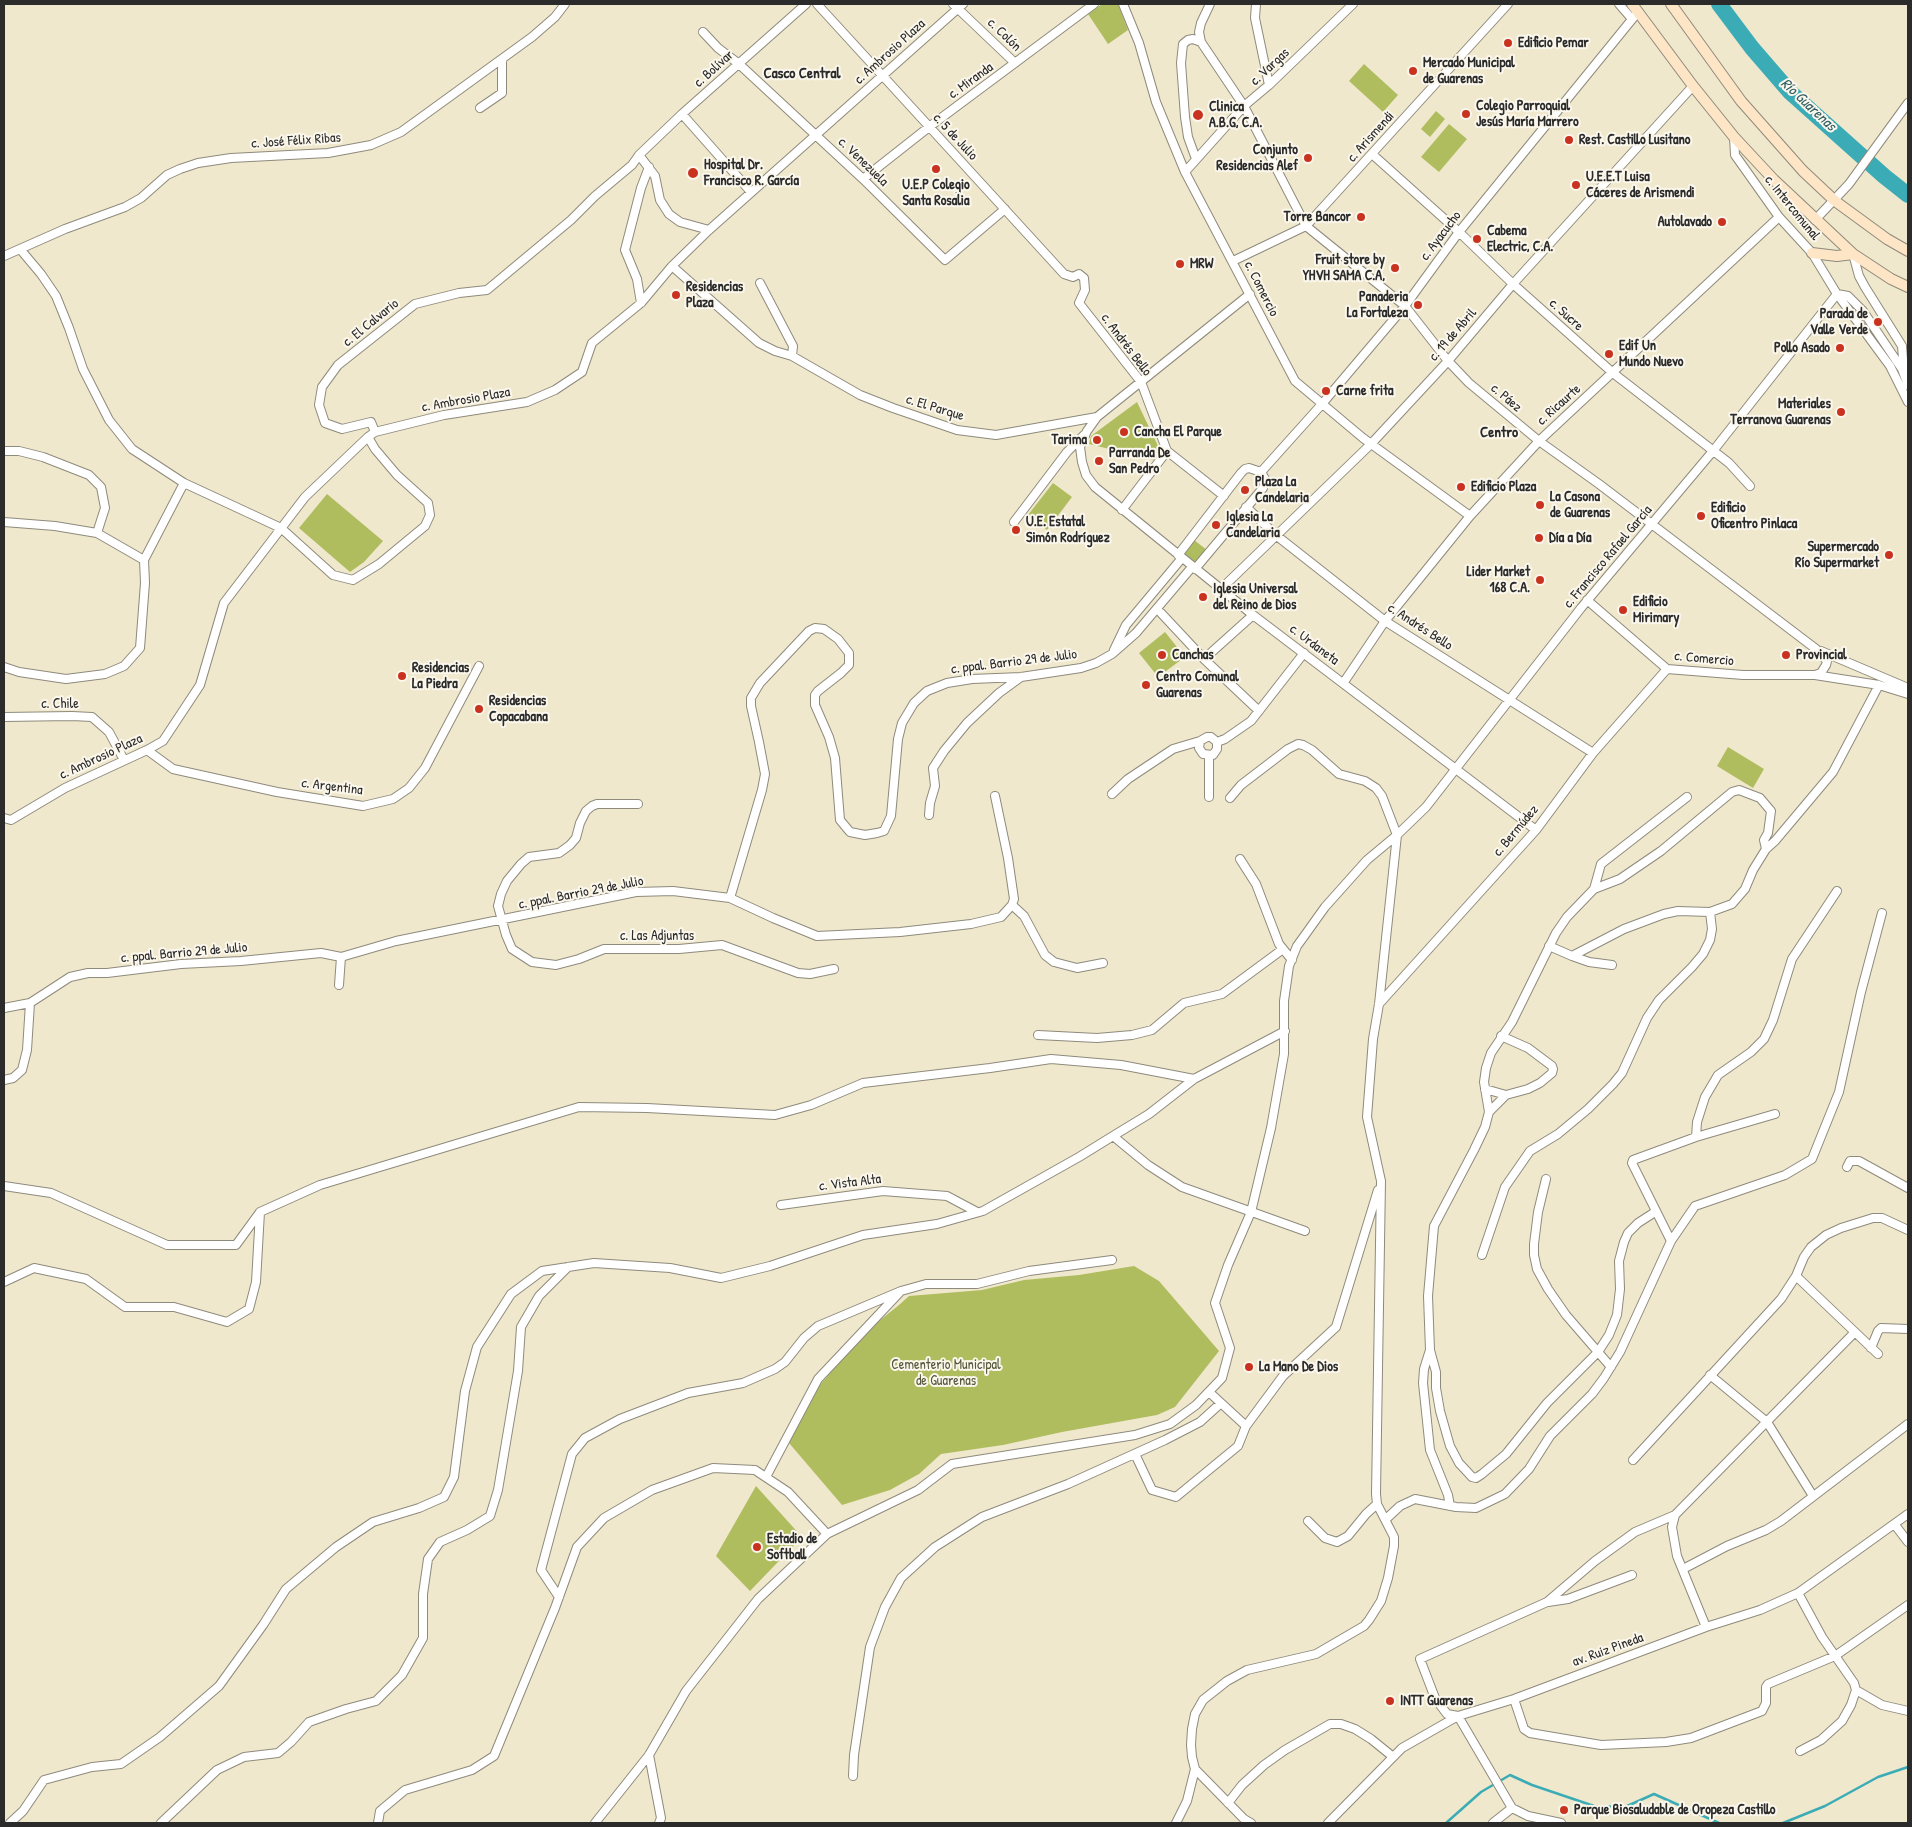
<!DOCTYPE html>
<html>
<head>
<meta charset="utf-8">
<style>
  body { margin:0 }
  #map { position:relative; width:1912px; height:1827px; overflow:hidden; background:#f0e8cd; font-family:"Patrick Hand",sans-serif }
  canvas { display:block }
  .frame { position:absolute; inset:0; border:5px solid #2b2b2b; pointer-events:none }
</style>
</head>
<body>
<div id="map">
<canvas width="1912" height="1827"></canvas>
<div class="frame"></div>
</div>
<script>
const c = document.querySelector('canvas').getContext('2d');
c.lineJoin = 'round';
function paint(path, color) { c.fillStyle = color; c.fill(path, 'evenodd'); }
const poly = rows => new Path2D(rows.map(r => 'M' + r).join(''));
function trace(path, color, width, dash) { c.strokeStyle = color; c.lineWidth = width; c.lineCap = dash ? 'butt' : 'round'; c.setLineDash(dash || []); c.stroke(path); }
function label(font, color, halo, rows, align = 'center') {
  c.font = font + ' "Patrick Hand",sans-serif'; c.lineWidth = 4; c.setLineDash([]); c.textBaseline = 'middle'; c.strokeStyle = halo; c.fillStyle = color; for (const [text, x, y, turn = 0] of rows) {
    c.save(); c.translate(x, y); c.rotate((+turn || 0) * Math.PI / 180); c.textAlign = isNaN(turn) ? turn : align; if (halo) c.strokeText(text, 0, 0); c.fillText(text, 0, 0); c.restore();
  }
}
const green = poly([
  [1102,4,1118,4,1128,30,1108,44,1088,14],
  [1364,64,1398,95,1383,112,1349,81],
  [1436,111,1445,119,1430,137,1421,129],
  [1449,124,1467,139,1439,172,1421,157],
  [1137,402,1159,448,1154,460,1089,444,1091,436],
  [1053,483,1072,497,1047,530,1028,515],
  [327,494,383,541,364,562,350,572,299,528],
  [1194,540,1207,550,1195,564,1182,554],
  [1165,632,1185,657,1158,677,1139,653],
  [1728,747,1764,769,1753,788,1717,766],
  [1134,1266,1159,1281,1219,1351,1175,1407,1157,1415,1062,1432,1003,1445,941,1454,919,1474,890,1490,842,1505,789,1443,818,1387,869,1329,899,1305,909,1296,982,1290,1024,1280,1079,1275],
  [756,1486,802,1537,750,1591,716,1556]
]);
const stream = poly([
  [1446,1823,1481,1792,1510,1775,1532,1785,1594,1806,1625,1807,1654,1794,1719,1823],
  [1783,1823,1825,1806,1878,1777,1908,1767]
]);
const river = poly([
  [1719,4,1752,48,1790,92,1884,176,1908,195]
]);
const street = poly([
  [817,4,1064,274,1073,277,1079,274,1084,278,1085,290,1079,303,1141,382,1167,451,1224,496],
  [953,4,1015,63],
  [1123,4,1139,43,1156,102,1185,172,1295,381,1363,438,1470,516],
  [1210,4,1201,23,1199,32,1201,42,1244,106,1306,226,1405,306,1448,361,1469,383,1539,441,1599,484,1816,649,1827,661,1826,665,1821,673,1815,675,1743,675,1667,669,1587,600],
  [1256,4,1255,18,1269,85],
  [1619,4,1632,19],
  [703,32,718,48,739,64,863,179,945,260,1005,209],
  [480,108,502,93,502,59],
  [682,114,751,192],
  [1734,137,1735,155,1779,217,1812,253,1837,294,1890,366,1908,402],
  [1372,154,1459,232,1513,284,1613,373,1729,463,1750,486],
  [639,155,655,176,660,200,669,214,680,222,709,230],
  [1196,159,1188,137,1185,117,1181,63,1183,44,1188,40,1193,39,1201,42],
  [1185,172,1244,106,1269,85,1353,4],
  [863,179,929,127,1094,4],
  [1815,220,1849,184,1908,103],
  [20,249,41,274,56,296,69,328,83,369,109,420,132,449,184,483,281,528,333,575,353,580,379,564,425,526,430,515,428,503,397,475,375,449,368,437],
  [1853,254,1859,276,1865,287,1902,346,1904,372],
  [4,256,65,229,125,207,141,198,167,175,180,169,198,163,231,158,328,153,371,145,401,132,532,37,555,17,565,4],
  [1233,261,1306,226,1508,4],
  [672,266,759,343,775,351,792,356,860,395,893,408,957,430,996,435,1097,417,1250,294],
  [760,283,793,346,792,356],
  [641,303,637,279,625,250,641,188,649,167],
  [1097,417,1087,431,1080,447,1082,462,1086,475,1095,487,1253,615,1536,830],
  [375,432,371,422,342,429,325,423,319,405,322,387,338,365,415,304,459,293,487,290,571,220,595,196,632,165,639,155,682,114,806,4],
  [4,451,19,451,43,457,89,475,101,487,105,508,97,533],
  [1261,472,1322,404,1405,306,1459,232,1638,12],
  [1246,507,1277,536,1385,621,1593,753],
  [1122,510,1167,451],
  [4,522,55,526,97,533,144,560],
  [1014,522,1067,452,1084,435],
  [1178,555,1241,473,1245,469,1249,468,1261,472,1265,479,1263,488,1195,569],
  [1221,589,1371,444,1448,361,1513,284,1693,86],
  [1161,613,1204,659,1259,711],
  [1114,650,1126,625,1182,558],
  [1821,651,1908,688],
  [1204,659,1253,615],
  [4,667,19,672,66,679,105,674,124,666,140,648,145,583,144,560,184,483],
  [1815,675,1879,685,1908,694],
  [1344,682,1385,621,1470,516,1539,441,1779,217],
  [4,717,72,716,92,717,109,732,124,760],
  [1217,742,1225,739,1251,721,1304,653],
  [147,750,173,769,277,792,363,806,393,799,409,788,425,768,479,666],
  [1112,794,1128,779,1173,749,1200,741,1207,737,1211,737,1217,742,1217,749,1213,755,1203,754,1199,748,1200,741],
  [1209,797,1209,755],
  [1230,798,1241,785,1288,749,1298,744,1303,745,1312,750,1339,774,1365,781,1376,788,1382,796,1397,835,1379,1004,1373,1039,1367,1117,1381,1181,1376,1494,1377,1504,1394,1537,1394,1546,1388,1578,1381,1601,1369,1620,1364,1626,1316,1654,1247,1670,1227,1681,1203,1700,1195,1714,1192,1729,1191,1745,1192,1757,1195,1769,1244,1819,1251,1823],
  [638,804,597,804,592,806,586,811,580,823,576,838,570,845,559,853,529,857,521,864,507,881,501,894,498,906,506,935,512,949,532,962,556,965,579,959,604,949,679,949,722,945,798,973,810,974,834,969],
  [929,815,930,803,935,786,933,768,944,751,967,723,999,693,1021,677],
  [4,818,11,820,65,788,147,750,163,741,200,685,224,603,305,497,368,437,375,432,444,415,527,402,555,390,582,372,592,343,641,303,672,266,709,230,963,4],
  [1240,859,1256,884,1279,944,1292,960],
  [1594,889,1601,864,1687,797],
  [730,898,773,918,817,936,900,932,971,924,1001,917,1012,905,1014,899,1008,858,995,796],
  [1012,905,1024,916,1045,955,1054,962,1077,968,1103,963],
  [1549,946,1572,956,1624,929,1664,914,1678,911,1710,912,1732,904,1745,889,1753,870,1766,849,1775,841,1833,772,1879,685],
  [1572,956,1589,962,1612,965],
  [339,985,341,957],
  [1379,1004,1536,830,1593,753,1667,669],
  [4,1008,30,1003,70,977,88,973,107,973,181,964,241,961,321,953,341,957,396,941,636,892,673,891,730,898,762,790,765,774,759,742,751,706,751,698,760,683,809,631,815,628,824,629,838,639,849,653,849,665,841,673,818,691,815,695,815,705,829,737,835,758,840,820,850,832,865,835,877,833,884,831,891,816,898,739,902,723,914,703,927,691,947,683,972,679,1021,677,1081,668,1096,663,1112,654,1136,633,1192,567],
  [1038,1035,1097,1038,1132,1035,1152,1030,1184,1003,1222,994,1283,949],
  [4,1080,13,1078,22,1070,27,1050,30,1003],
  [1485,1089,1506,1095],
  [1489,1112,1506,1095,1528,1089,1540,1083,1552,1073,1553,1069,1552,1066,1528,1048,1501,1036],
  [1113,1136,1148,1165,1182,1187,1305,1231],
  [1696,1137,1697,1122,1705,1097,1718,1075,1751,1052,1764,1039,1773,1020,1792,959,1837,891],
  [1847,1167,1850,1161,1859,1161,1908,1188],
  [1546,1179,1538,1212,1534,1244,1534,1255,1537,1269,1548,1289,1566,1315,1611,1367],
  [4,1186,51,1193,167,1245,236,1245,260,1212,320,1185,579,1107,647,1108,775,1115,811,1105,863,1083,990,1068,1051,1059,1121,1065,1194,1079],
  [781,1205,883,1191,947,1196,977,1212],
  [1655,1212,1638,1223,1628,1233,1624,1242,1619,1261,1620,1289,1617,1315,1609,1335,1598,1352,1547,1403,1506,1454,1482,1474,1476,1478,1472,1477,1459,1463,1450,1446,1440,1411,1436,1388,1436,1372,1430,1350,1428,1296,1434,1226,1474,1150,1485,1127,1489,1112,1484,1082,1486,1068,1491,1053,1512,1022,1556,933,1567,917,1594,889,1620,879,1661,851,1732,792,1739,790,1760,798,1771,811,1768,833,1764,840,1766,849],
  [1671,1241,1632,1163,1633,1160,1696,1137,1775,1114],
  [1482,1255,1505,1187,1530,1151,1558,1134,1588,1109,1613,1084,1622,1073,1647,1018,1659,1000,1692,967,1703,954,1710,940,1712,929,1710,912],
  [1796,1276,1878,1354],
  [4,1282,34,1268,86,1279,125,1307,174,1307,227,1322,249,1309,256,1282,260,1212],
  [1871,1348,1878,1331,1881,1328,1908,1329],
  [1430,1350,1424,1369,1423,1383,1430,1450,1448,1495,1450,1506],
  [1710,1375,1767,1422,1813,1496],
  [1209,1392,1246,1426],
  [1135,1454,1152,1490,1176,1497,1238,1446,1246,1426,1283,1376,1336,1327,1378,1190],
  [1633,1460,1781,1299,1796,1276,1804,1257,1811,1247,1826,1235,1841,1228,1873,1218,1882,1218,1908,1230],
  [766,1477,818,1379,900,1292],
  [1386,1519,1400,1506,1415,1499,1456,1507,1476,1508,1505,1494,1529,1469,1550,1436,1592,1394,1604,1378,1620,1352,1671,1241,1695,1206,1785,1175,1812,1159,1839,1092,1861,992,1882,913],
  [1308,1521,1325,1538,1337,1542,1348,1536,1366,1514,1377,1504],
  [1895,1525,1908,1542],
  [1683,1569,1727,1546,1766,1530,1781,1521,1908,1424],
  [1798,1593,1822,1637,1854,1683,1856,1690,1851,1705,1842,1721,1821,1740,1800,1751],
  [559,1597,541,1570,572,1454,585,1438,620,1419,688,1393,743,1383,775,1369,785,1362,804,1338,818,1326,901,1291,926,1284,977,1284,1029,1271,1112,1260],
  [1548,1602,1568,1599,1632,1575],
  [1706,1627,1677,1556,1672,1527,1675,1515,1855,1332],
  [1856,1690,1882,1705,1908,1711],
  [1514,1699,1524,1729,1530,1733,1601,1745,1666,1742,1691,1738,1762,1711,1766,1703,1766,1687,1768,1684,1835,1656,1908,1605],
  [649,1755,661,1818,659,1823],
  [853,1776,854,1755,870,1647,885,1607,901,1578,935,1547,982,1517,1068,1484,1165,1440,1200,1422,1221,1403],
  [1228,1803,1242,1785,1264,1765,1285,1750,1330,1724,1341,1724,1355,1729,1371,1739,1392,1756],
  [10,1823,23,1811,44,1780,92,1767,121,1764,160,1737,219,1686,263,1625,286,1589,336,1547,373,1522,419,1508,444,1497,454,1477,465,1391,477,1347,511,1294,542,1271,594,1263,670,1268,721,1278,770,1266,863,1235,937,1224,983,1211,1079,1157,1113,1136,1149,1114,1194,1079,1285,1031],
  [161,1823,217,1770,244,1757,278,1753,291,1742,309,1722,346,1709,376,1701,402,1675,423,1638,423,1594,428,1559,440,1542,467,1530,490,1516,498,1490,518,1371,521,1327,539,1296,568,1267],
  [378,1823,380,1811,405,1790,472,1770,494,1756,555,1608,577,1547,604,1518,652,1490,713,1468,755,1470,788,1492,827,1534],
  [595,1823,649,1755,686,1691,758,1599,827,1534,918,1490,952,1464,1135,1435,1170,1424,1196,1405,1222,1378,1230,1348,1215,1303,1228,1265,1251,1212,1271,1128,1284,1054,1284,1001,1289,966,1297,946,1305,935,1325,907,1367,860,1397,835,1426,807,1581,608,1713,451,1837,294,1848,296,1863,311,1902,369,1908,385],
  [1176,1823,1187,1801,1195,1769],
  [1328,1823,1402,1748,1458,1716,1514,1699,1706,1627,1760,1610,1798,1593,1908,1514],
  [1493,1823,1512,1808],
  [1561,1823,1528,1816,1512,1808,1458,1716,1447,1714,1435,1698,1420,1659,1547,1602,1595,1561,1635,1532,1675,1515]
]);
const secondary = poly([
  [1632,4,1693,86,1734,137,1774,180,1853,254,1891,279,1908,287],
  [1671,4,1741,101,1803,171,1835,201,1887,239,1908,251],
  [1812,253,1837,256,1853,254]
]);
const markers = [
  [1508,43,5,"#c8321e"],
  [1413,71,5,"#c8321e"],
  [1466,114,5,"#c8321e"],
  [1198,115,6,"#c8321e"],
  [1569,140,5,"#c8321e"],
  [1308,158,5,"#c8321e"],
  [936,169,5,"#c8321e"],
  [693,173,6,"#c8321e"],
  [1576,185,5,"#c8321e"],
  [1361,217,5,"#c8321e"],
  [1722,222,5,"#c8321e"],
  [1477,239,5,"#c8321e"],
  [1180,264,5,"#c8321e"],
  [1395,268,5,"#c8321e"],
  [676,295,5,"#c8321e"],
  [1418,305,5,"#c8321e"],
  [1878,322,5,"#c8321e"],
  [1840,348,5,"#c8321e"],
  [1609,354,5,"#c8321e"],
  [1326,391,5,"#c8321e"],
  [1841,412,5,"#c8321e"],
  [1124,432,5,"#c8321e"],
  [1097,440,5,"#c8321e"],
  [1099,461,5,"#c8321e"],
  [1461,487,5,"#c8321e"],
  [1245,490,5,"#c8321e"],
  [1540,505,5,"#c8321e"],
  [1701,516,5,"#c8321e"],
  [1216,525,5,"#c8321e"],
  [1016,530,5,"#c8321e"],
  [1539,538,5,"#c8321e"],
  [1889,555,5,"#c8321e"],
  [1540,580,5,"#c8321e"],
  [1203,597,5,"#c8321e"],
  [1623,610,5,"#c8321e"],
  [1162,655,5,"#c8321e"],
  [1786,655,5,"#c8321e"],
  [402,676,5,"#c8321e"],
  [1146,685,5,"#c8321e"],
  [479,709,5,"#c8321e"],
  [1249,1367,5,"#c8321e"],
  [757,1547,5,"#c8321e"],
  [1390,1701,5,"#c8321e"],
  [1564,1810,5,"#c8321e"]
];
const streetNames = [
  ["c. Colón",1004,35,44],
  ["c. Ambrosio Plaza",890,52,-42],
  ["c. Vargas",1270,67,-43],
  ["c. Bolívar",714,69,-42],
  ["c. Miranda",971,81,-36],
  ["c. 5 de Julio",955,137,47],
  ["c. Arismendi",1371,137,-48],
  ["c. José Félix Ribas",296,141,-4],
  ["c. Venezuela",863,162,44],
  ["c. Intercomunal",1792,208,51],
  ["c. Ayacucho",1441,236,-53],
  ["c. Comercio",1261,289,63],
  ["c. Sucre",1566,315,42],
  ["c. El Calvario",371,323,-39],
  ["c. 19 de Abril",1453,335,-49],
  ["c. Andrés Bello",1126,345,53],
  ["c. Páez",1506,398,40],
  ["c. Ambrosio Plaza",466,400,-10],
  ["c. Ricaurte",1559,405,-42],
  ["c. El Parque",935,408,17],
  ["c. Francisco Rafael García",1608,557,-50],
  ["c. Andrés Bello",1420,627,33],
  ["c. Urdaneta",1314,645,37],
  ["c. Comercio",1704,659,5],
  ["c. ppal. Barrio 29 de Julio",1014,662,-7],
  ["c. Chile",60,704],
  ["c. Ambrosio Plaza",101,757,-25],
  ["c. Argentina",332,787,7],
  ["c. Bermúdez",1516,831,-50],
  ["c. ppal. Barrio 29 de Julio",581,893,-11],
  ["c. Las Adjuntas",657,936],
  ["c. ppal. Barrio 29 de Julio",184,953,-5],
  ["c. Vista Alta",850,1183,-7],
  ["av. Ruiz Pineda",1608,1650,-20]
];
const poiNames = [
  ["Edificio Pemar",1518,43],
  ["Mercado Municipal",1423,63],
  ["de Guarenas",1423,79],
  ["Colegio Parroquial",1476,106],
  ["Jesús María Marrero",1476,122],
  ["Clinica",1209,107],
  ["A.B.G, C.A.",1209,123],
  ["Rest. Castillo Lusitano",1579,140],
  ["Conjunto",1298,150,"right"],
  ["Residencias Alef",1298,166,"right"],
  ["Hospital Dr.",704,165],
  ["Francisco R. García",704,181],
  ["U.E.E.T Luisa",1586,177],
  ["Cáceres de Arismendi",1586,193],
  ["U.E.P Colegio",936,185,"center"],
  ["Santa Rosalia",936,201,"center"],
  ["Torre Bancor",1351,217,"right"],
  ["Autolavado",1712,222,"right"],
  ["Cabema",1487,231],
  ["Electric, C.A.",1487,247],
  ["Fruit store by",1385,260,"right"],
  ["YHVH SAMA C.A,",1385,276,"right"],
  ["MRW",1190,264],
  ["Residencias",686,287],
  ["Plaza",686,303],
  ["Panaderia",1408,297,"right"],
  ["La Fortaleza",1408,313,"right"],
  ["Parada de",1868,314,"right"],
  ["Valle Verde",1868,330,"right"],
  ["Edif Un",1619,346],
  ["Mundo Nuevo",1619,362],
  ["Pollo Asado",1830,348,"right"],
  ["Carne frita",1336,391],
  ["Materiales",1831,404,"right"],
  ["Terranova Guarenas",1831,420,"right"],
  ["Cancha El Parque",1134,432],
  ["Tarima",1087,440,"right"],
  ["Parranda De",1109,453],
  ["San Pedro",1109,469],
  ["Plaza La",1255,482],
  ["Candelaria",1255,498],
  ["Edificio Plaza",1471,487],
  ["La Casona",1550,497],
  ["de Guarenas",1550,513],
  ["Edificio",1711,508],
  ["Oficentro Pinlaca",1711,524],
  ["Iglesia La",1226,517],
  ["Candelaria",1226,533],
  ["U.E. Estatal",1026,522],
  ["Simón Rodríguez",1026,538],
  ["Día a Día",1549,538],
  ["Supermercado",1879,547,"right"],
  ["Río Supermarket",1879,563,"right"],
  ["Lider Market",1530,572,"right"],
  ["168 C.A.",1530,588,"right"],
  ["Iglesia Universal",1213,589],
  ["del Reino de Dios",1213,605],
  ["Edificio",1633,602],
  ["Mirimary",1633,618],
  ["Canchas",1172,655],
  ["Provincial",1796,655],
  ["Residencias",412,668],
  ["La Piedra",412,684],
  ["Centro Comunal",1156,677],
  ["Guarenas",1156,693],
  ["Residencias",489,701],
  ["Copacabana",489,717],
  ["La Mano De Dios",1259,1367],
  ["Estadio de",767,1539],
  ["Softball",767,1555],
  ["INTT Guarenas",1400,1701],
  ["Parque Biosaludable de Oropeza Castillo",1574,1810]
];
const parkNames = [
  ["Cementerio Municipal",946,1365],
  ["de Guarenas",946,1381]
];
const neighbourhoodNames = [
  ["Casco Central",802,74],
  ["Centro",1499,433]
];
const waterNames = [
  ["Río Guarenas",1808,105,43]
];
paint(green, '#afbd5f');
trace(stream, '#3bacb6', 2.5);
trace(river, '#3bacb6', 16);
trace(street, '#8e8a7c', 10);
trace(secondary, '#8e8a7c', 12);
trace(street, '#fff', 8);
trace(secondary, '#fde5c5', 10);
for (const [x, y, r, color] of markers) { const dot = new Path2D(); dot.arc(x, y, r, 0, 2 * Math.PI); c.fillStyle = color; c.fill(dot); trace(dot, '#fbf7ec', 2); }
label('14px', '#2b2b2b', '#fbf7ec', streetNames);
label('bold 14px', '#2b2b2b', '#fbf7ec', poiNames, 'left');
label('14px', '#53573b', '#fbf7ec', parkNames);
label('bold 15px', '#2b2b2b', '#fbf7ec', neighbourhoodNames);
label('italic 15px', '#315f63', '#fbf7ec', waterNames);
</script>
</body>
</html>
